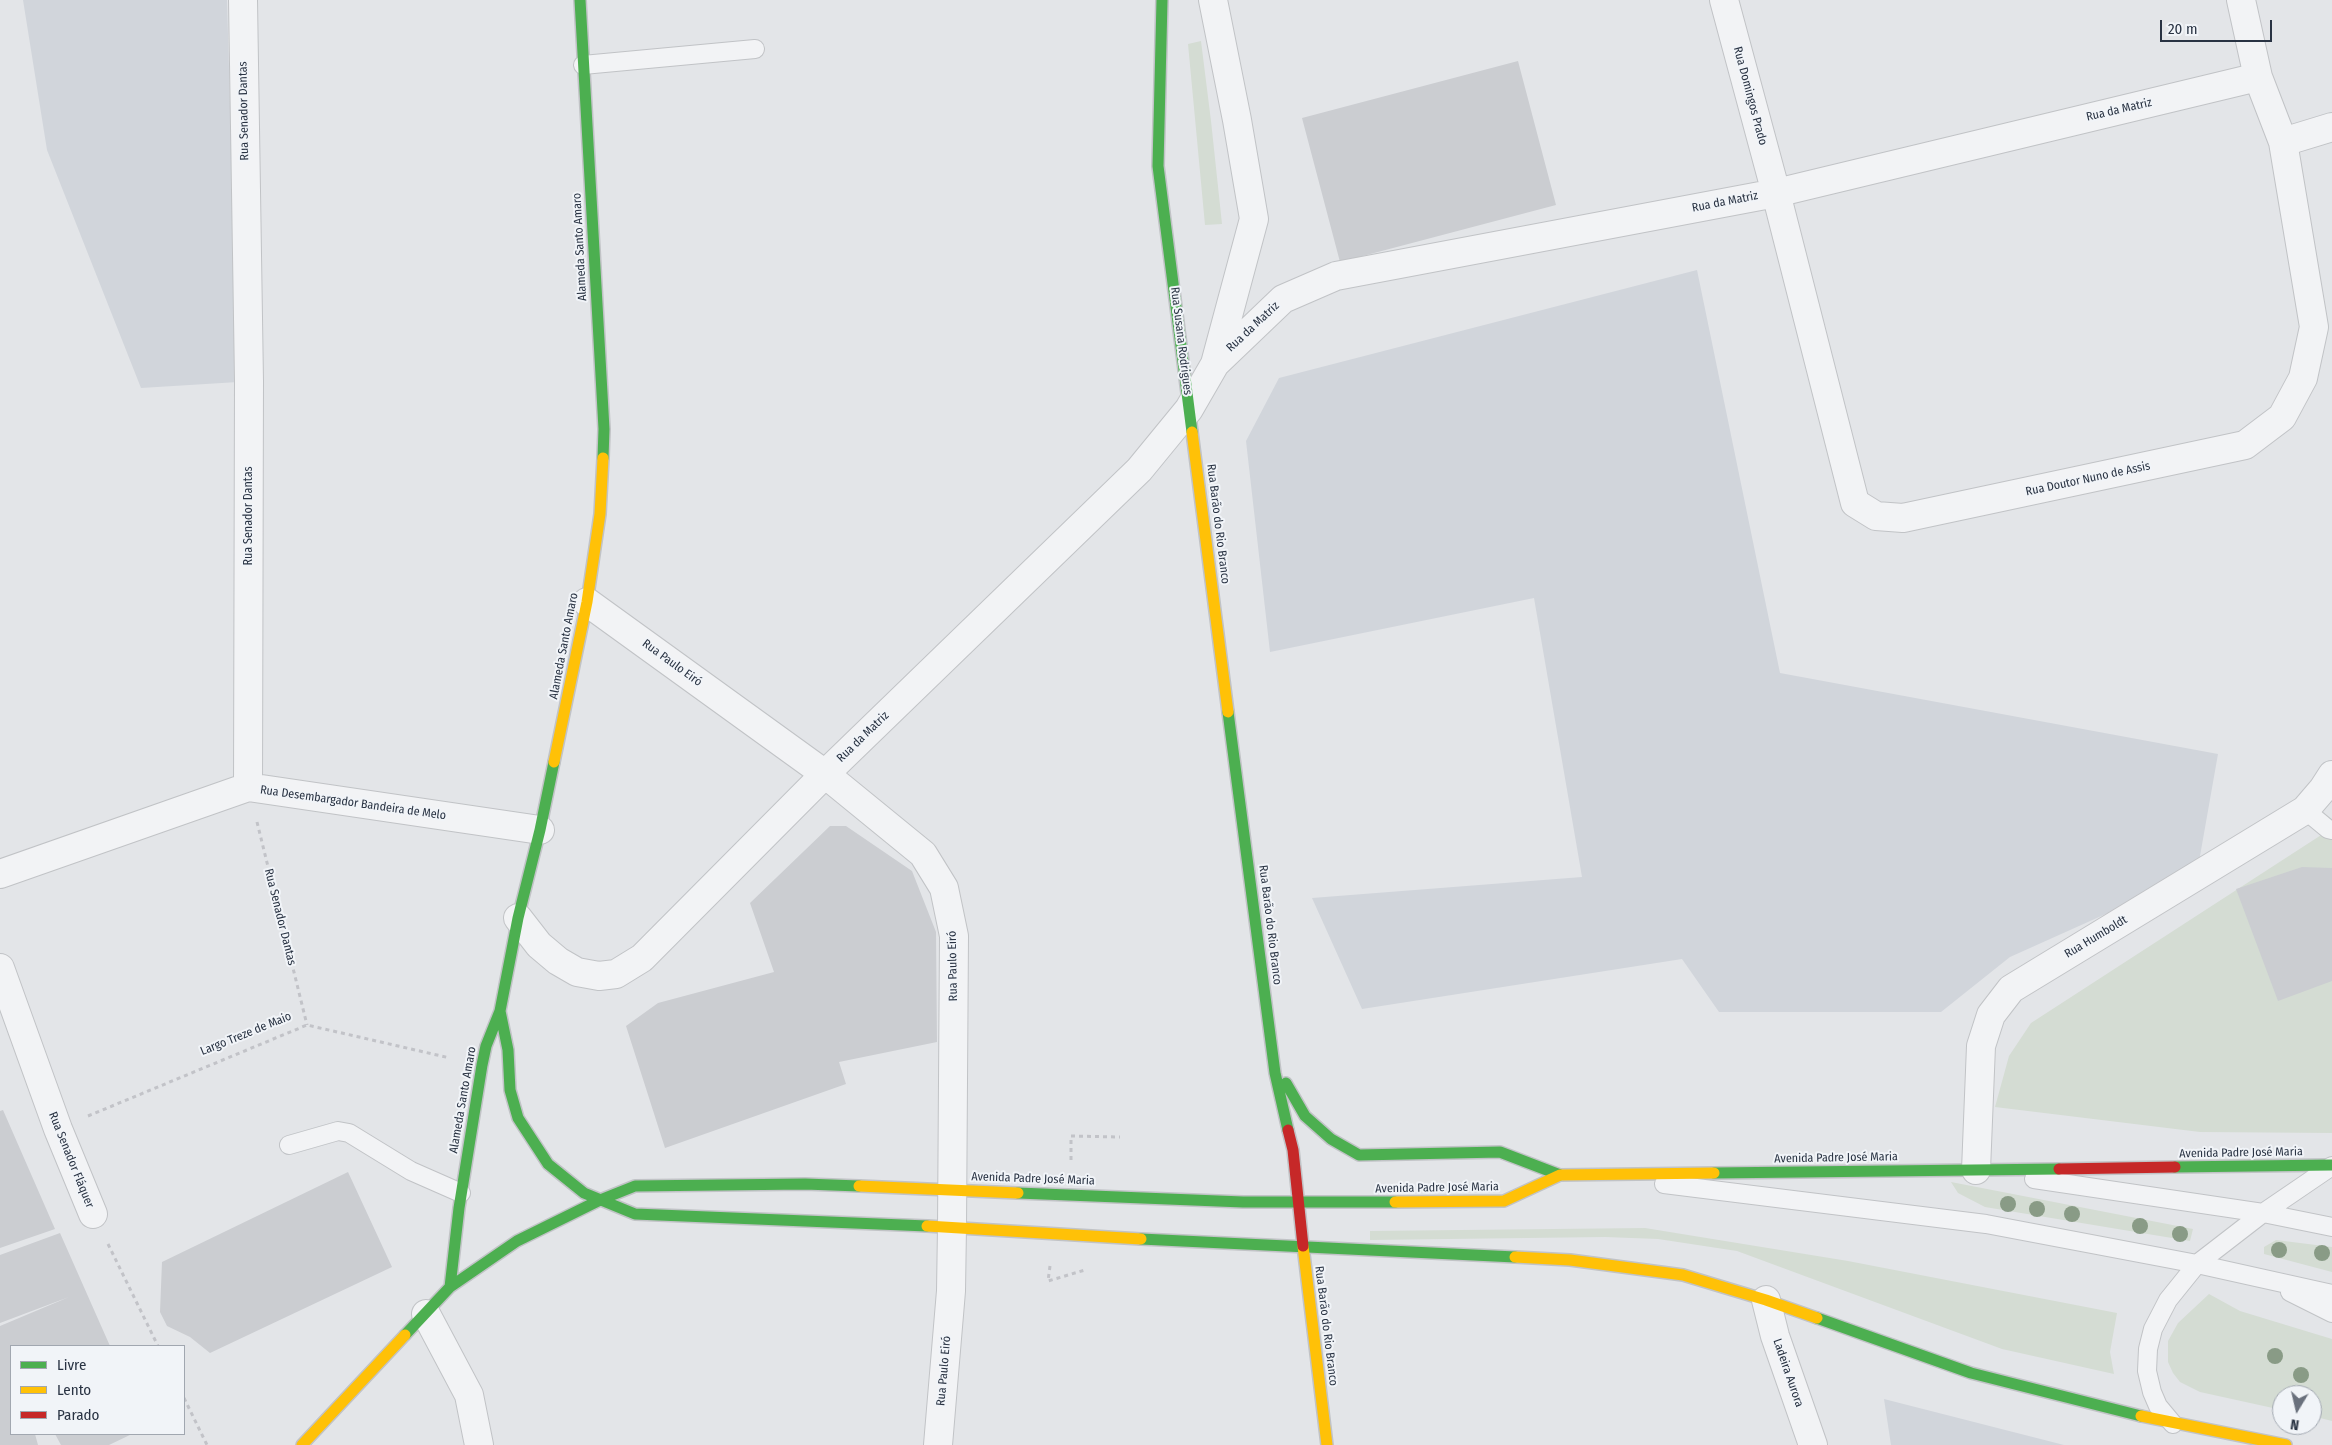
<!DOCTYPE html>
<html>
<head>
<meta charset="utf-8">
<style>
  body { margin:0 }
  #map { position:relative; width:2332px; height:1445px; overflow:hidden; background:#e3e5e8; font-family:"Fira Sans Condensed",sans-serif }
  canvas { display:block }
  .legend { position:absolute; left:10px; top:1345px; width:175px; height:90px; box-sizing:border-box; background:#f1f4f8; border:1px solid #a1a7b0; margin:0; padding:6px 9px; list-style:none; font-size:15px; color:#293343 }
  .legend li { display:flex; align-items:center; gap:10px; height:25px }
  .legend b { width:25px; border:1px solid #a1a7b0 }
  .north { position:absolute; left:2272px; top:1385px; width:50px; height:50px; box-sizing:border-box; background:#f1f4f8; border:1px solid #a1a7b0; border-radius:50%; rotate:189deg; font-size:14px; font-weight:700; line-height:20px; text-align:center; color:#293343 }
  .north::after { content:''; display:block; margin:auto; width:18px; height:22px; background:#6a717d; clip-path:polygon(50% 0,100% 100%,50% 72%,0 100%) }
  .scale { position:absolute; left:2160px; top:20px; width:112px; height:22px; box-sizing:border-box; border:2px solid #293343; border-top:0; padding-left:6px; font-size:15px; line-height:18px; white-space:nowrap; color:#293343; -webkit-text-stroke:4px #f1f4f8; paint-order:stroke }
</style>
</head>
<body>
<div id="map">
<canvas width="2332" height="1445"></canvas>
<ul class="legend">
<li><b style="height:6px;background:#4caf50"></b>Livre</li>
<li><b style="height:6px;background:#ffc107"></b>Lento</li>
<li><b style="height:6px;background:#c62828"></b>Parado</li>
</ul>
<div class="north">N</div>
<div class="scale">20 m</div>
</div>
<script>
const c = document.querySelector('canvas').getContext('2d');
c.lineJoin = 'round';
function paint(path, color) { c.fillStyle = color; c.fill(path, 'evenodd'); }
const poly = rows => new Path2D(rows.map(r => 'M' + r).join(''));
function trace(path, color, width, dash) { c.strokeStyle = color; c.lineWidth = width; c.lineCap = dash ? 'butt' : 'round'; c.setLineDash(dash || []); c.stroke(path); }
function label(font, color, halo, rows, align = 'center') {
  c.font = font + ' "Fira Sans Condensed",sans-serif'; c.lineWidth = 4; c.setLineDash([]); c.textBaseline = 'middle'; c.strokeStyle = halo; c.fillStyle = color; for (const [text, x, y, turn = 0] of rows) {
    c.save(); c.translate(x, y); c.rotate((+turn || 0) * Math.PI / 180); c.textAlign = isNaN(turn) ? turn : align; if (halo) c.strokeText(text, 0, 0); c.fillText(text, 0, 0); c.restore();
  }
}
const built = poly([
  [23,0,227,0,238,382,141,388,47,150],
  [1697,270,1780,673,2218,754,2197,873,2010,957,1941,1012,1719,1012,1682,959,1362,1009,1312,898,1582,877,1534,598,1270,652,1246,441,1279,378],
  [1884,1399,2064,1445,1891,1445]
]);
const green = poly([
  [1201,41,1211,121,1222,224,1205,225,1188,44],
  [2332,828,2332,1133,2200,1132,1995,1107,2009,1056,2031,1023],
  [1951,1182,2193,1229,2190,1241,1985,1207,1958,1193],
  [1645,1228,1848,1261,2117,1313,2110,1352,2114,1374,2002,1349,1737,1251,1658,1239,1605,1237,1370,1240,1370,1231],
  [2276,1240,2332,1247,2332,1272,2264,1254,2264,1247],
  [2209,1294,2240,1311,2332,1339,2332,1421,2312,1416,2312,1395,2282,1395,2282,1410,2200,1392,2180,1382,2173,1373,2168,1362,2168,1341,2178,1323]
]);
const building = poly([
  [1518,61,1556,205,1340,262,1302,118],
  [830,826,846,826,912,871,936,932,937,1042,839,1062,846,1084,665,1148,626,1026,658,1003,774,972,750,903],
  [2302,867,2332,868,2332,981,2278,1001,2236,889],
  [3,1110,55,1229,0,1248,0,1111],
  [348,1172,392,1267,210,1353,190,1337,167,1326,160,1312,162,1262],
  [60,1233,110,1346,11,1346,11,1434,35,1434,38,1445,0,1445,0,1326,69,1297,0,1323,0,1255],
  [55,1434,132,1434,109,1445,61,1445]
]);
const path = poly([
  [257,822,307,1025],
  [88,1116,307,1025,450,1058],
  [1071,1160,1071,1136,1120,1137],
  [108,1244,158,1346],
  [1050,1266,1048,1281,1085,1270],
  [184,1398,207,1445]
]);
const lane = poly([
  [583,65,755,49],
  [2305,810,2328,829,2332,830],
  [289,1145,338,1131,349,1133,411,1171,461,1193],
  [2034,1179,2263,1213,2332,1227],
  [1664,1184,1986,1224,2197,1264,2332,1294],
  [2290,1292,2332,1313],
  [2173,1424,2158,1406,2152,1392,2147,1371,2148,1349,2153,1329,2168,1300,2197,1264,2263,1213,2332,1166]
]);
const street = poly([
  [243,0,249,381,248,787],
  [1724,0,1776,193,1855,503,1876,516,1903,518,2245,445,2282,417,2303,378,2314,327,2283,142,2258,77,2241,0],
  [2283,142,2332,127],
  [1215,364,1283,299,1336,276,1776,193,2258,77],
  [587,602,825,774,923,854,944,888,954,936,952,1227,951,1291,938,1445],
  [0,874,248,787,540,830],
  [518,918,539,945,558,961,577,972,599,976,616,974,642,958,825,774,1139,470,1189,409,1215,364,1254,219,1237,120,1213,0],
  [0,968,58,1129,93,1214],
  [1976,1170,1981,1046,1991,1015,2011,989,2305,810,2323,789,2332,775],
  [1766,1300,1775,1336,1813,1445],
  [426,1314,469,1395,479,1445]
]);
const fast = poly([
  [580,0,604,429,603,458],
  [1162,0,1158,166,1192,432],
  [1228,712,1275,1073,1288,1130],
  [500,1011,508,1050,510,1090,518,1118,548,1164,584,1193,635,1214,927,1226],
  [1286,1083,1305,1116,1331,1139,1359,1155,1500,1152,1560,1175],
  [2175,1167,2332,1165],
  [1714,1173,2059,1169],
  [1018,1193,1243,1202,1395,1202],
  [1141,1239,1515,1257],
  [450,1287,459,1208,482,1065,486,1046,500,1011,518,918,540,830,554,762],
  [1817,1318,1971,1373,2141,1416],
  [405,1335,450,1287,517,1241,600,1200,635,1186,805,1184,859,1186]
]);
const slow = poly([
  [1192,432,1228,712],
  [554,762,587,602,600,514,603,458],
  [859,1186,1018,1193],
  [1395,1202,1504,1201,1560,1175,1714,1173],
  [927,1226,1141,1239],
  [1303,1246,1327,1445],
  [1515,1257,1570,1260,1683,1275,1766,1300,1817,1318],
  [2141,1416,2286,1445],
  [302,1445,405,1335]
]);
const jam = poly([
  [1288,1130,1293,1150,1303,1246],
  [2059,1169,2175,1167]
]);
const trees = [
  [2008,1204],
  [2037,1209],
  [2072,1214],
  [2140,1226],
  [2180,1234],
  [2279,1250],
  [2322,1253],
  [2275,1356],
  [2301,1375]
];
const streetNames = [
  ["Rua Domingos Prado",1750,96,75],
  ["Rua da Matriz",2119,110,-13],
  ["Rua Senador Dantas",244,111,-91],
  ["Rua da Matriz",1725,202,-11],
  ["Alameda Santo Amaro",580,247,-93],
  ["Rua da Matriz",1253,327,-43],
  ["Rua Susana Rodrigues",1181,341,83],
  ["Rua Doutor Nuno de Assis",2088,479,-12],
  ["Rua Senador Dantas",249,516,-90],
  ["Rua Barão do Rio Branco",1218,524,83],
  ["Alameda Santo Amaro",564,646,-79],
  ["Rua Paulo Eiró",672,663,36],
  ["Rua da Matriz",863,737,-44],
  ["Rua Desembargador Bandeira de Melo",353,803,8],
  ["Rua Senador Dantas",280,917,76],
  ["Rua Barão do Rio Branco",1270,925,83],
  ["Rua Humboldt",2096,937,-31],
  ["Rua Paulo Eiró",953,966,-91],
  ["Largo Treze de Maio",246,1034,-22],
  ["Alameda Santo Amaro",463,1100,-80],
  ["Avenida Padre José Maria",2241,1153,-1],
  ["Avenida Padre José Maria",1836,1158,-1],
  ["Rua Senador Fláquer",71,1160,68],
  ["Avenida Padre José Maria",1033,1179,2],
  ["Avenida Padre José Maria",1437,1188,-1],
  ["Rua Barão do Rio Branco",1326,1326,83],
  ["Rua Paulo Eiró",944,1371,-85],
  ["Ladeira Aurora",1788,1373,71]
];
paint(built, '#d1d5db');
paint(green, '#d4dcd3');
paint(building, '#cbcdd1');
trace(lane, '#c1c3c6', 20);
trace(street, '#c1c3c6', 30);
trace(fast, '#c1c3c6', 14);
trace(slow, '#c1c3c6', 14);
trace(jam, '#c1c3c6', 14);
trace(path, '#c2c3c8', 3, [4, 4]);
trace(lane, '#f2f3f5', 18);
trace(street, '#f2f3f5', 28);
trace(fast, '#4caf50', 11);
trace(slow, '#ffc107', 11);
trace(jam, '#c62828', 11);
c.fillStyle = '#899b86';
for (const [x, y] of trees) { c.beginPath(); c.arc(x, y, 8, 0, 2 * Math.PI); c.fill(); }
label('12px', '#293343', '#f1f4f8', streetNames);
</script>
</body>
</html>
